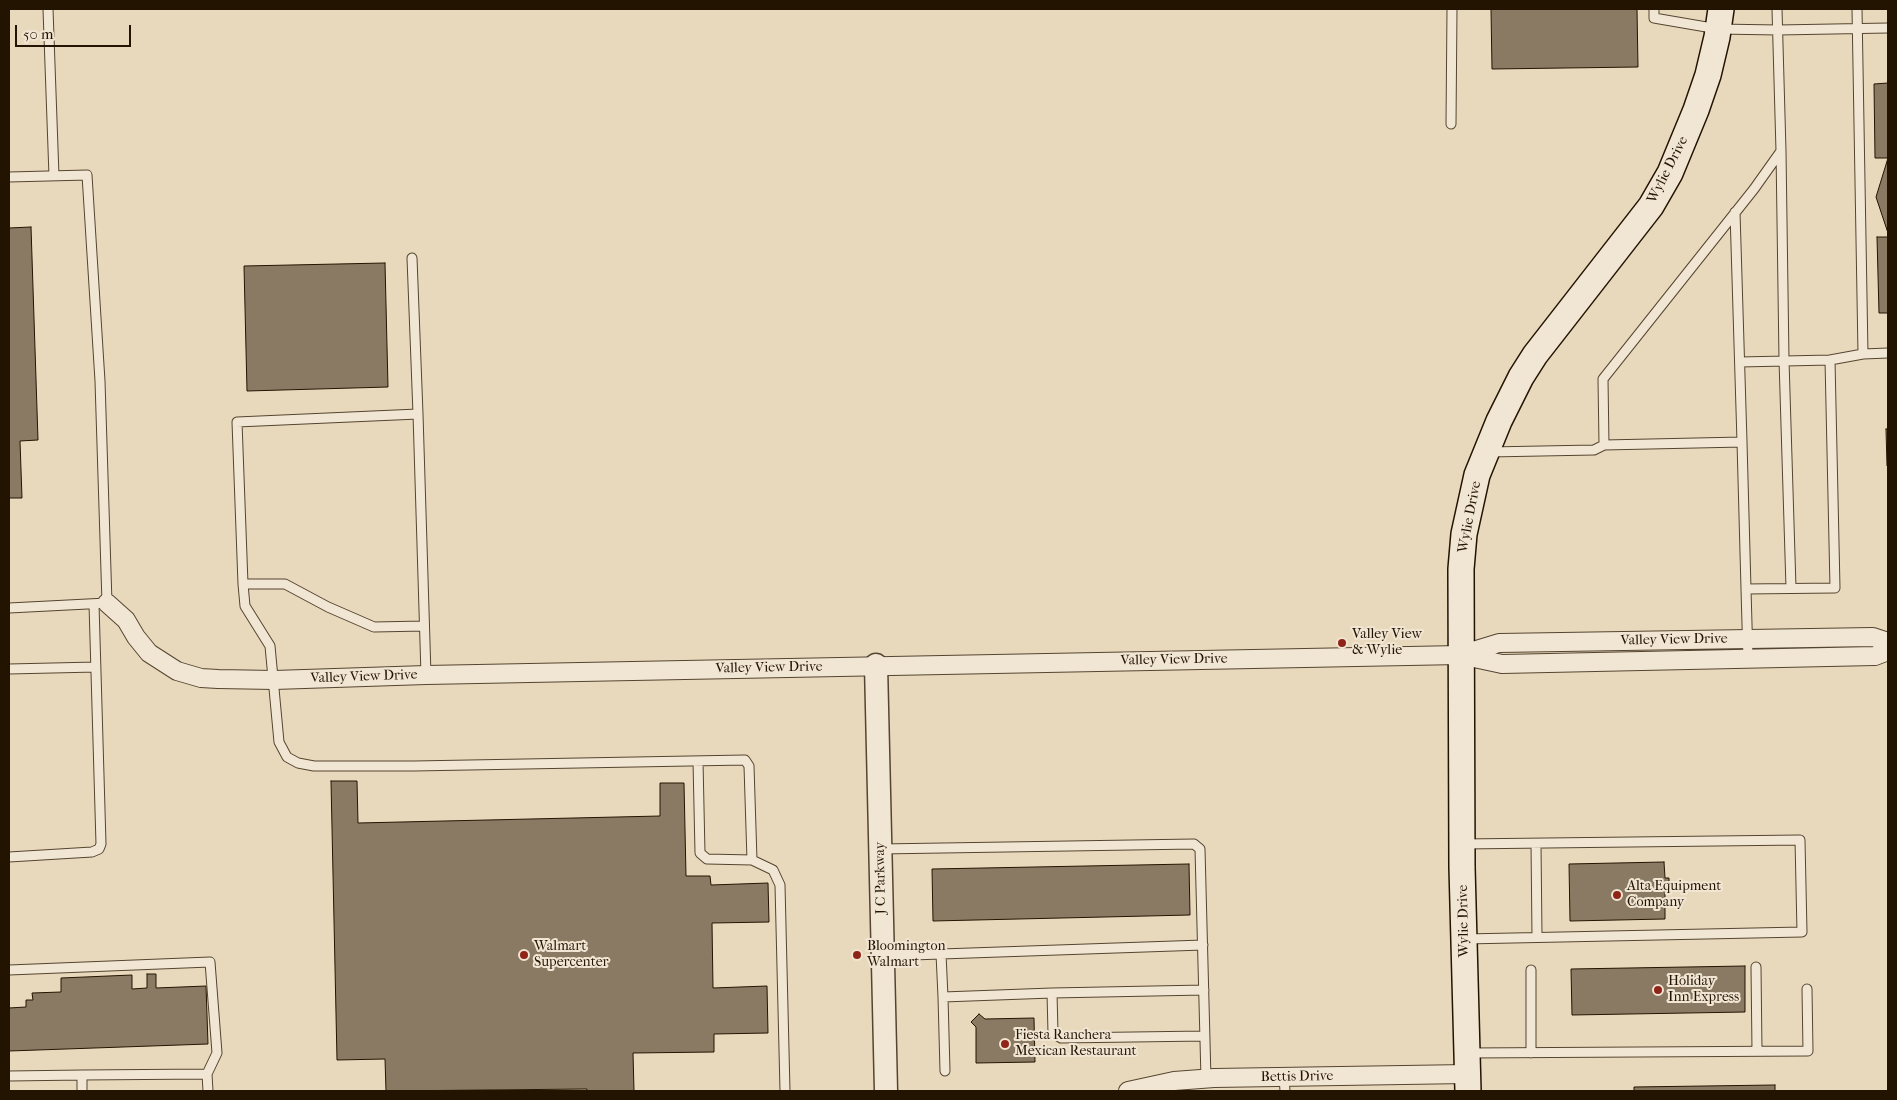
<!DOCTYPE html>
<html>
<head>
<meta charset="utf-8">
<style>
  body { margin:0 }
  #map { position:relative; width:1897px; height:1100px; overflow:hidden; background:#e9d9bc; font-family:"IM FELL French Canon",serif }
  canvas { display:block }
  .frame { position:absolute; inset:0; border:10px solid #231402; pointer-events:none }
  .scale { position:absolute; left:15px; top:25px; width:116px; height:22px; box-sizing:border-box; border:2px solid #231402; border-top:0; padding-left:6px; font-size:15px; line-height:18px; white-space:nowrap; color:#231402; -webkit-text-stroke:4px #f1e6d3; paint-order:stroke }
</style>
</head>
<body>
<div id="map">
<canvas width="1897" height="1100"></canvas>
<div class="frame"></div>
<div class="scale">50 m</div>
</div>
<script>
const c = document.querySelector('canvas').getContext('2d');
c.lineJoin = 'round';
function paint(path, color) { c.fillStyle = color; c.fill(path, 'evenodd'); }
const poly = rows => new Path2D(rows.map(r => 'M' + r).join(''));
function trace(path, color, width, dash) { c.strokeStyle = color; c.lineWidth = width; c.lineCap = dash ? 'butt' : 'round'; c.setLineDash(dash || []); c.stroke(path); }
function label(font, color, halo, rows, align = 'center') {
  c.font = font + ' "IM FELL French Canon",serif'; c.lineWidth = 4; c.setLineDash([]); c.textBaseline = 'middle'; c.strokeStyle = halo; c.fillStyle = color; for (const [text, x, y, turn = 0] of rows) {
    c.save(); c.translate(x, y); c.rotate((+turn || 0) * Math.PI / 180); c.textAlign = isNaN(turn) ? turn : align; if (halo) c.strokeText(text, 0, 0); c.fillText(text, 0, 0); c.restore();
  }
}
const building = poly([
  [1491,9,1637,9,1638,67,1492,69,1491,9],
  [1888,83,1888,233,1876,197,1888,158,1875,158,1874,84,1888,83],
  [31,227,38,440,20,441,22,498,9,498,9,228,31,227],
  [1877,237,1888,237,1888,313,1879,313,1877,237],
  [385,263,388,387,247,391,244,266,385,263],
  [1886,429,1888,429,1888,466,1887,466,1886,429],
  [331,781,357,781,358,823,660,816,660,783,684,783,686,876,710,876,711,885,768,883,769,922,712,923,713,988,767,986,768,1033,714,1034,714,1052,633,1053,634,1091,587,1091,587,1089,386,1091,385,1059,337,1060,331,781],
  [1664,862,1665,878,1669,878,1669,884,1665,884,1665,919,1570,921,1569,864,1664,862],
  [1189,864,1190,915,933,921,932,869,1189,864],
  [1745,966,1745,1012,1572,1015,1571,969,1745,966],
  [147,974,156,974,156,988,206,986,208,1044,9,1051,9,1008,26,1007,26,1000,33,1000,32,993,61,992,61,978,132,975,132,989,147,988,147,974],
  [979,1014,985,1019,1034,1018,1035,1062,976,1063,976,1027,971,1022,979,1014],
  [1775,1085,1775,1091,1634,1091,1634,1087,1775,1085]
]);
const service = poly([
  [48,9,54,176],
  [1654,9,1654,18,1718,29,1778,30,1888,28],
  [1857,9,1863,354],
  [1451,124,1452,9],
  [1781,151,1784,360,1791,588],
  [9,177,87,175,100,381,107,603,9,608],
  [1735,212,1742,442],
  [1740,362,1830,360],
  [418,414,426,675],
  [1604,445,1603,379,1754,189,1781,151,1777,9],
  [1489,452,1594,450,1604,445,1742,442,1746,589,1835,588,1830,360,1863,354,1888,353],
  [243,584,237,422,418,414,412,258],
  [1746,589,1748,659],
  [424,626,374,627,328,607,285,584,243,584,245,606,270,646,279,742,287,757,298,763,314,766,414,766,745,760,749,766,752,860,773,870,780,885,785,1091],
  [9,669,96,667],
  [698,761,700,853,707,859,752,860],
  [1462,844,1800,840,1802,932,1465,939],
  [1536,844,1537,936],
  [880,849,1194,844,1200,849,1206,1079],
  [9,857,92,852,99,849,101,844,94,604],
  [941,954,943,997,1052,993,1053,1033,1061,1038,1205,1036],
  [883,956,1203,945],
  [1756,967,1757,1051],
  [9,970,210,962,217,1053,207,1074,82,1075],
  [1531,970,1531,1053],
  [1052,993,1204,990],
  [943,997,945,1071],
  [1469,1053,1808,1051,1807,989],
  [207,1074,208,1091],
  [9,1076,82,1075,82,1091],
  [1284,1077,1285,1091]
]);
const minor = poly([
  [107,603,126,620,136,637,149,653,177,671,201,678,218,679,274,680,426,675,1460,655,1502,664,1875,656,1888,651],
  [1463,654,1499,643,1873,637,1888,642],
  [1128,1091,1174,1081,1214,1078,1467,1074]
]);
const tertiary = poly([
  [876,665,886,1091]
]);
const secondary = poly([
  [1468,1091,1462,867,1461,569,1464,534,1477,475,1499,421,1521,377,1535,355,1651,206,1670,173,1696,110,1708,75,1717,37,1721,9]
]);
const markers = [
  [1342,643,5,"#8f2418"],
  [1617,895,5,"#8f2418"],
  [524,955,5,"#8f2418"],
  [857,955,5,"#8f2418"],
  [1658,990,5,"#8f2418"],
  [1005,1044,5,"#8f2418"]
];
const streetNames = [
  ["Wylie Drive",1668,170,-63],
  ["Wylie Drive",1470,517,-79],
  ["Valley View Drive",1674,640,-1],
  ["Valley View Drive",1174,660,-1],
  ["Valley View Drive",769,668,-1],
  ["Valley View Drive",364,677,-2],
  ["J C Parkway",881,878,-91],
  ["Wylie Drive",1464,921,-91],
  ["Bettis Drive",1297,1077,-1]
];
const poiNames = [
  ["Valley View",1352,635],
  ["& Wylie",1352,651],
  ["Alta Equipment",1627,887],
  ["Company",1627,903],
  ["Walmart",534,947],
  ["Supercenter",534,963],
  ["Bloomington",867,947],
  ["Walmart",867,963],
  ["Holiday",1668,982],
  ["Inn Express",1668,998],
  ["Fiesta Ranchera",1015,1036],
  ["Mexican Restaurant",1015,1052]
];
paint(building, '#8a7a63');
trace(building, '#231402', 1);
trace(service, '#544530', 11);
trace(minor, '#544530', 20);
trace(tertiary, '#544530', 25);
trace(secondary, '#231402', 28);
trace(service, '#f1e6d3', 9);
trace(minor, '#f1e6d3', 18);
trace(tertiary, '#f1e6d3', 22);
trace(secondary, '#f1e6d3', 25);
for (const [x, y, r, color] of markers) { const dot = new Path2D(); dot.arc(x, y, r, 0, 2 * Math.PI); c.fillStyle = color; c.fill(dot); trace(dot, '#f1e6d3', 2); }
label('14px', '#231402', '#f1e6d3', streetNames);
label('14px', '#231402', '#f1e6d3', poiNames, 'left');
</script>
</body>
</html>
